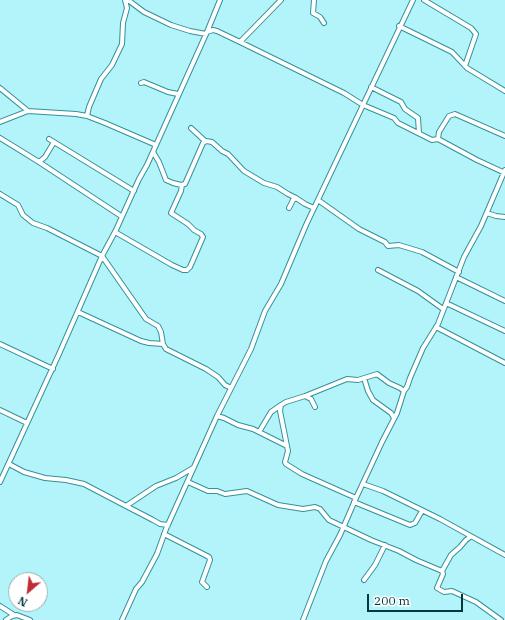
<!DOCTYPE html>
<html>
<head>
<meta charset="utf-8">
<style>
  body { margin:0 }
  #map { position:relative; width:505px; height:620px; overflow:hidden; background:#b3f4fb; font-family:"IBM Plex Serif",serif }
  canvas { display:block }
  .north { position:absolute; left:8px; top:572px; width:40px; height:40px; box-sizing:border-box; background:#fff; border:1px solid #99afb1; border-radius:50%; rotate:208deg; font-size:11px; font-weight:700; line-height:16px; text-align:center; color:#00383d }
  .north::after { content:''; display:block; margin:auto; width:14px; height:18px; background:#bd2d33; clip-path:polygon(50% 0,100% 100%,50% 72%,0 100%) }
  .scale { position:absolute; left:367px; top:594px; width:96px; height:18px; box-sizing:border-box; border:2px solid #00383d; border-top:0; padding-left:5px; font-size:12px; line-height:14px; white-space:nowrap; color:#00383d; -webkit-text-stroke:3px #fff; paint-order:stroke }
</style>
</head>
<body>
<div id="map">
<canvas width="505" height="620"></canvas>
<div class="north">N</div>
<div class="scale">200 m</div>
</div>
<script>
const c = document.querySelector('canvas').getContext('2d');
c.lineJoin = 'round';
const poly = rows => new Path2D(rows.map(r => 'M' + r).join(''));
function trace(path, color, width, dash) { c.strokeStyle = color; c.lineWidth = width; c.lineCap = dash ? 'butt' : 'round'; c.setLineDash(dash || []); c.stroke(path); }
const minor = poly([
  [128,0,144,12,171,25,190,31,206,34],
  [314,0,313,13,320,17,324,23],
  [424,0,471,28,476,34,465,66],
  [399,26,452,52,467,68,505,91],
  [207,32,220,0],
  [240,42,281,0],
  [141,83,144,82,168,92,178,94],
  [371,87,401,102,405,109,418,118,419,133],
  [0,88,28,111],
  [87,116,89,107,101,79,112,65,122,44,123,23,127,8,125,0],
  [0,122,28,111,76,114,87,116,105,123,156,145],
  [191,128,205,141],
  [0,138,39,162,121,216],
  [49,139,134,191],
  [438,139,439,132,449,116,455,114,505,136],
  [153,152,159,162,166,180,173,183,181,185,185,184,203,143,206,141,212,142,222,151,228,154,244,171,264,183,277,187,288,194,296,198],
  [39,162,45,157,54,142],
  [0,194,18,205,23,215,33,223,47,228,102,256,146,319,158,326,161,332,163,344,166,349,206,369,218,377,225,385,231,388],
  [318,200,359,229,385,242,388,246,399,245,422,252,459,272],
  [289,208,293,200,296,198,305,204,314,208],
  [487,213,496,216,505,217],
  [115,232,172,265,183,270,187,270,190,267,203,237,201,234,194,230,188,224,171,213,181,191,182,185],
  [378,270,418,291,443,309],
  [456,277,505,301],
  [446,303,505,331],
  [78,312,141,341,149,343,163,344],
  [436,327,505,363],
  [0,344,53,369],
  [364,378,368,391,373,400,391,413,394,418],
  [305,396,347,379,358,380,377,374,389,383,400,388,404,391],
  [0,410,27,423],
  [217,416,224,418,238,425,253,429,287,446,288,451,285,462,286,464,302,474,356,498],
  [259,432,271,412,281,405],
  [287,446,280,411,281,405,286,402,305,396,311,399,315,407],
  [9,464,24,472,45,478,66,480,84,484,126,506,156,486,176,478,193,468],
  [0,482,59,354,102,256,116,230,139,179,147,165,207,32,213,30,217,31,240,42,344,93,363,105,413,0],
  [188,482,208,491,217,491,225,494,247,491,278,505,303,509,315,507,320,509,329,520,371,540,399,551,416,560,442,571],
  [363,484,383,491,440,519,505,555],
  [354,502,410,525,415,523,422,511],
  [126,506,153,520,160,524,168,525],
  [164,534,209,557,210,560,202,582,207,587],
  [470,537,466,540,460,547,451,555,442,571,443,574,437,588,444,592,452,591,476,602,501,620],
  [364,580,375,565,385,545],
  [0,606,14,615],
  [6,620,12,616,17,615,30,620],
  [122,620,136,589,142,582,157,554,166,529,217,416,251,349,265,311,281,284,306,225,363,105,394,118,398,123,432,140,438,139,477,160,505,173],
  [303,620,326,561,340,535,356,498,382,442,397,413,404,391,407,387,410,378,423,348,438,324,464,257,481,226,505,170]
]);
trace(minor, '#339199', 6);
trace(minor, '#fff', 4);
</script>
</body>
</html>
